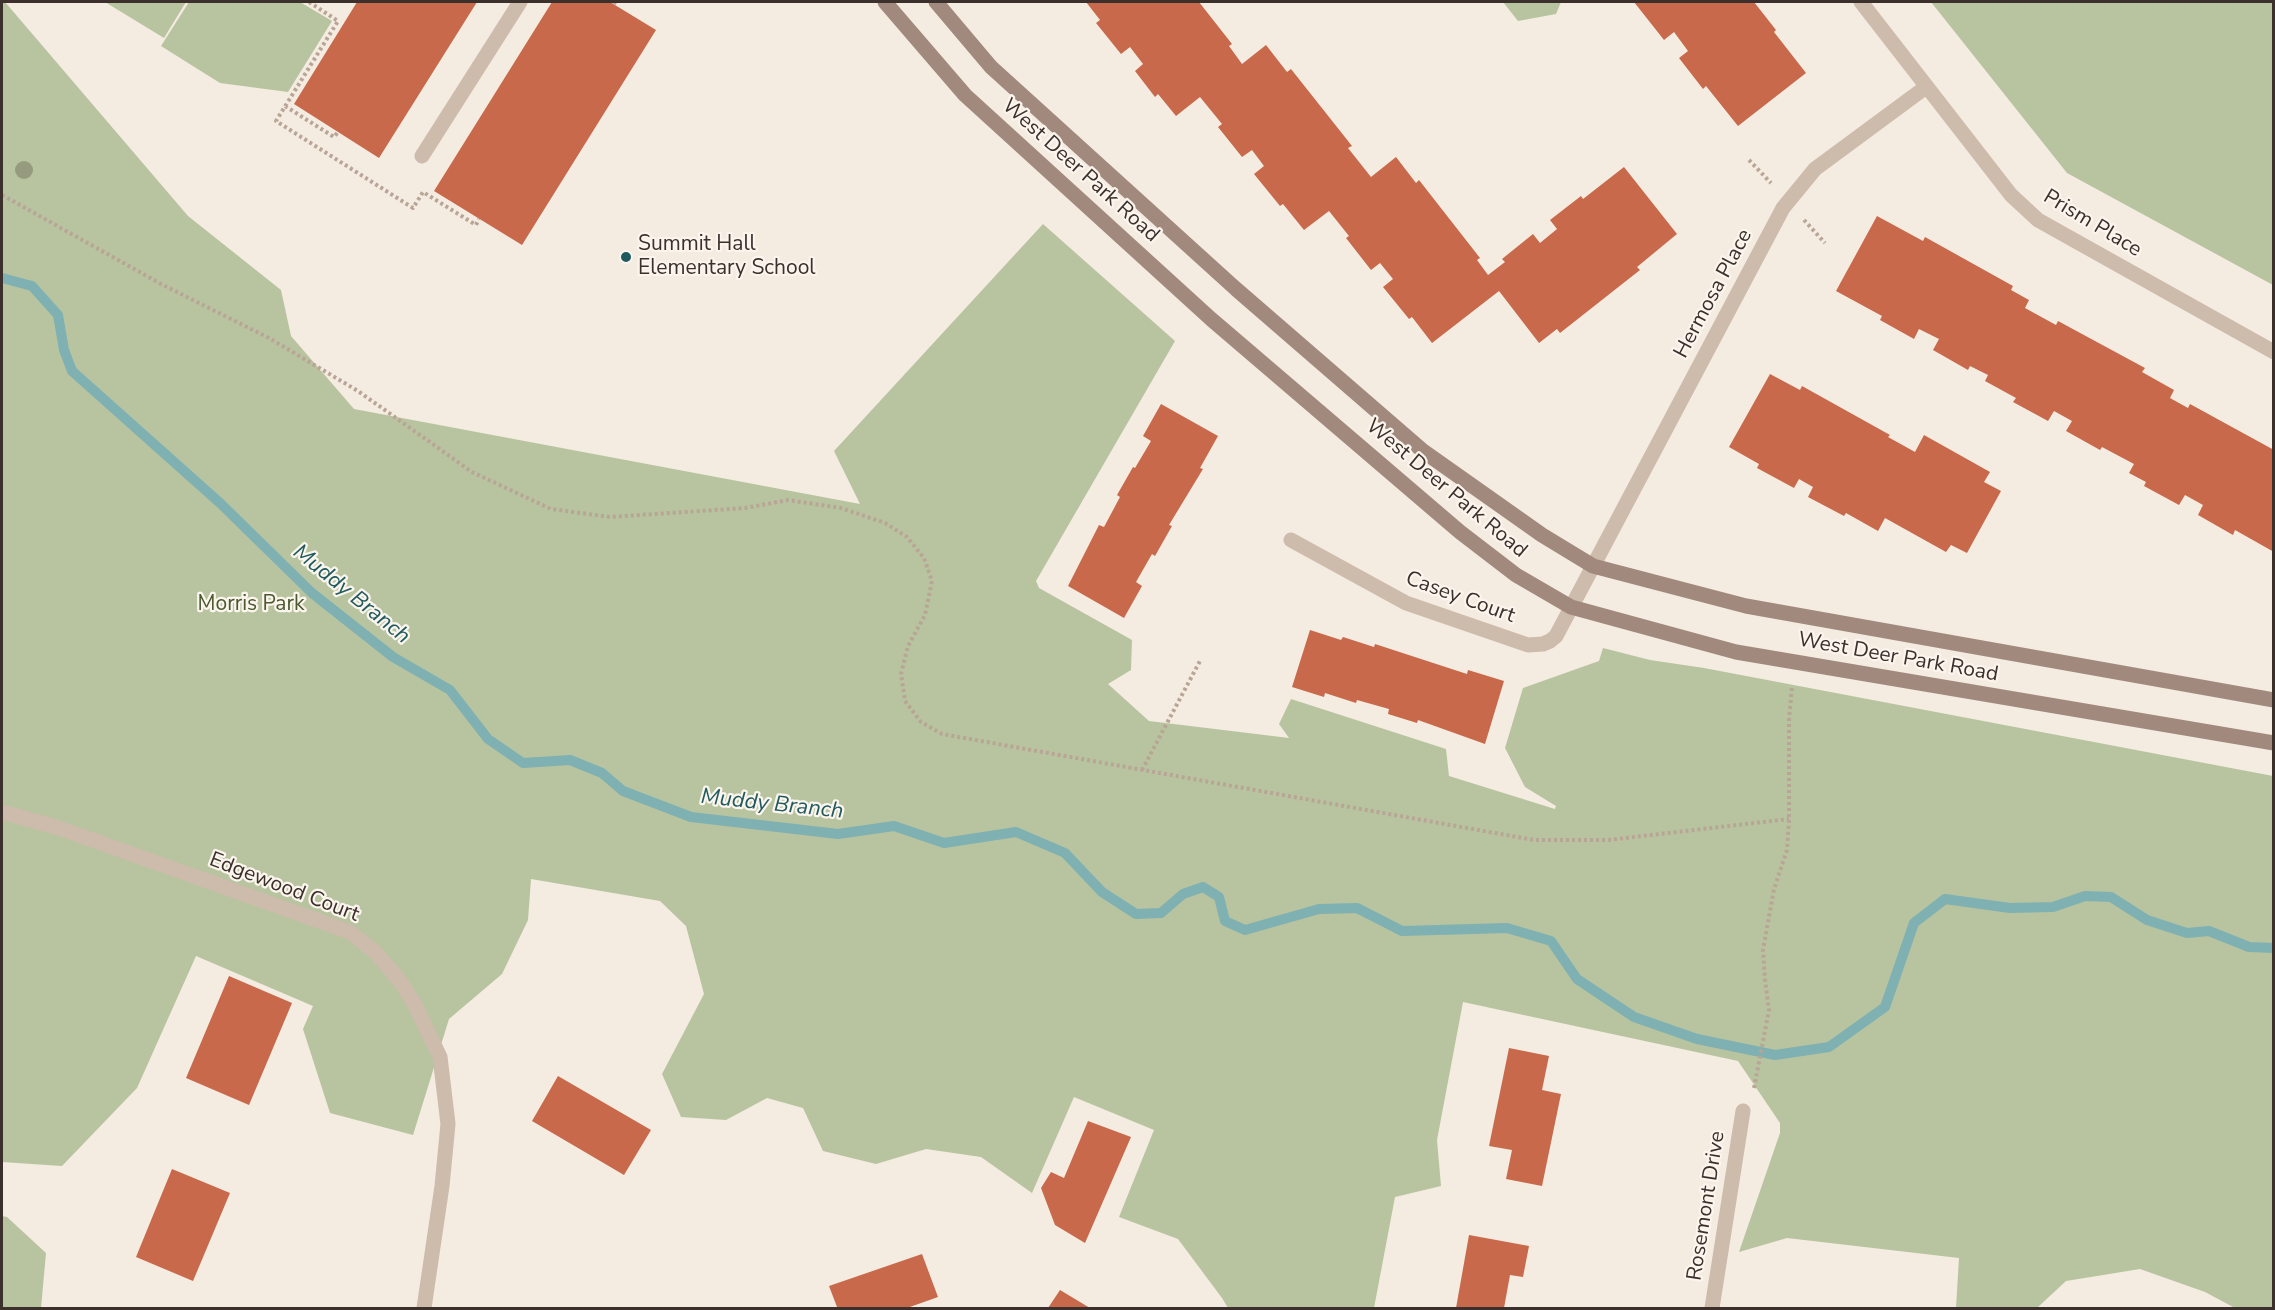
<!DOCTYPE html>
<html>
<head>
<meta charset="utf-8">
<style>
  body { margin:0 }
  #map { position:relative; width:2275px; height:1310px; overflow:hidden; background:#f4ebe1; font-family:"Nunito Sans",sans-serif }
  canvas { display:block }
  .frame { position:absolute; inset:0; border:3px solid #3b302b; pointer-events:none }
</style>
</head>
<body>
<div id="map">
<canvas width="2275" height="1310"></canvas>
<div class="frame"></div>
</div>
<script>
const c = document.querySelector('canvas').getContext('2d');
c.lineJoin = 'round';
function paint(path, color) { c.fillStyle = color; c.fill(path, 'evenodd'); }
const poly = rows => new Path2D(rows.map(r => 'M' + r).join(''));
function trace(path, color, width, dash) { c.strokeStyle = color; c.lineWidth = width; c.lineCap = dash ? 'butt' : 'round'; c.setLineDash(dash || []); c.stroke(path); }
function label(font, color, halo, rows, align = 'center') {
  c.font = font + ' "Nunito Sans",sans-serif'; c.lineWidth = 4.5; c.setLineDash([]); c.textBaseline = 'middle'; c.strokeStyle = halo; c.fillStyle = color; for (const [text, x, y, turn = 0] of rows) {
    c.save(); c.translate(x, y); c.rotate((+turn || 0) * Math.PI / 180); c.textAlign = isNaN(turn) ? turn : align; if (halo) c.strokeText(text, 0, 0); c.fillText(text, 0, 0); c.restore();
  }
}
const green = poly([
  [2,2,5,2,188,216,281,290,291,336,354,409,860,504,834,451,1043,224,1175,341,1036,581,1039,588,1132,640,1131,670,1108,684,1149,721,1289,738,1279,724,1291,699,1446,749,1449,776,1555,809,1556,806,1525,787,1505,748,1523,688,1599,661,1603,648,1650,660,1704,668,2273,776,2273,1308,2235,1308,2205,1292,2140,1269,2066,1281,2037,1308,1956,1308,1959,1258,1787,1238,1739,1252,1780,1133,1780,1123,1738,1061,1463,1002,1437,1140,1441,1186,1395,1197,1374,1308,1228,1308,1222,1298,1178,1239,1119,1217,1154,1130,1074,1097,1032,1193,981,1157,926,1149,876,1164,823,1151,803,1108,767,1098,726,1120,681,1117,662,1074,704,994,686,926,660,901,531,879,528,920,502,974,449,1019,413,1135,330,1113,303,1029,313,1006,196,956,137,1088,62,1166,2,1162],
  [105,2,186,2,164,38],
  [189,2,300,2,332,21,288,92,220,83,161,46],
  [1503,2,1561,2,1556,14,1518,21],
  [1931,2,2273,2,2273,285,2067,173],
  [2,1216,7,1217,46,1253,41,1308,2,1308]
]);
const stream = poly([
  [2,278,32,286,58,315,64,350,72,371,220,503,312,593,393,657,450,690,488,739,523,763,570,760,602,773,623,791,691,817,838,834,894,826,944,843,1016,832,1065,853,1102,892,1136,914,1161,913,1183,894,1203,887,1219,897,1225,921,1245,930,1319,909,1357,908,1402,931,1507,928,1551,941,1577,979,1634,1017,1697,1039,1775,1055,1829,1047,1885,1007,1914,923,1945,899,2010,908,2053,907,2085,896,2111,897,2147,920,2187,933,2209,931,2249,947,2274,948]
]);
const building = poly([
  [357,2,477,2,379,158,294,104],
  [552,2,610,2,656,30,522,245,434,191],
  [1086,2,1199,2,1232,44,1229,46,1242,64,1266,45,1287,72,1291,69,1352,146,1348,148,1371,177,1396,157,1416,183,1419,180,1480,258,1477,260,1488,275,1505,262,1502,259,1533,234,1540,243,1557,229,1550,220,1581,196,1583,199,1624,167,1677,234,1637,267,1640,270,1560,333,1557,329,1539,343,1499,291,1432,343,1412,317,1409,319,1383,287,1393,279,1380,263,1371,270,1346,238,1349,236,1329,211,1304,230,1283,204,1280,206,1254,174,1264,166,1252,150,1242,157,1218,127,1222,124,1200,97,1176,116,1158,94,1155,97,1135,71,1143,64,1130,47,1121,54,1096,23,1100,20],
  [1634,2,1754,2,1776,30,1774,32,1806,73,1738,126,1706,86,1703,89,1679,58,1688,51,1674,32,1664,40],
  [1877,216,1923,241,1925,237,2013,286,2011,290,2029,300,2025,308,2056,325,2058,321,2145,368,2142,372,2174,390,2170,398,2188,408,2190,404,2274,450,2274,552,2235,530,2233,535,2198,515,2203,505,2185,495,2179,505,2144,486,2146,482,2129,473,2134,464,2102,447,2100,450,2066,431,2072,421,2054,411,2048,421,2013,402,2016,398,1985,381,1988,375,1970,366,1968,370,1933,350,1939,339,1919,329,1914,339,1880,320,1882,316,1836,291],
  [1770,374,1800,390,1802,386,1890,435,1888,437,1915,452,1924,435,1990,472,1984,482,2001,491,1967,553,1951,545,1946,552,1885,518,1878,531,1846,513,1844,516,1808,497,1813,487,1799,479,1794,488,1757,468,1759,464,1729,447],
  [1161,404,1218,436,1200,468,1203,469,1169,525,1172,526,1155,556,1152,554,1136,582,1142,586,1124,618,1068,586,1099,525,1104,527,1120,497,1117,495,1133,467,1135,468,1151,441,1143,436],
  [1310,630,1341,640,1343,637,1374,647,1375,644,1467,674,1468,670,1504,681,1485,744,1418,720,1417,723,1388,714,1389,709,1357,700,1356,703,1325,693,1324,697,1292,687],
  [229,976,292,1003,249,1105,186,1078],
  [1509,1048,1549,1056,1542,1090,1561,1094,1542,1186,1506,1179,1512,1150,1489,1146],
  [558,1076,651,1130,624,1175,532,1121],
  [1088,1121,1131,1137,1085,1243,1055,1225,1041,1188,1051,1172,1064,1178],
  [172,1169,230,1193,193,1281,136,1257],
  [1469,1235,1529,1246,1523,1277,1510,1275,1504,1308,1456,1308],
  [922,1254,938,1297,907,1308,835,1308,837,1307,829,1286],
  [1060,1290,1090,1308,1048,1308]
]);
const path = poly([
  [309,2,338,21,276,121,413,208,423,192,476,225,479,219],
  [614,4,615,2],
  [285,106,334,137,338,132],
  [1749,160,1771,183],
  [2,195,161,284,269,338,358,391,472,472,551,509,610,517,745,508,788,500,841,508,885,523,907,537,924,558,932,581,925,615,908,646,901,674,905,701,921,722,942,734,1534,840,1608,840,1789,819],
  [1804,220,1825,243],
  [1142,770,1200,661],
  [1754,1088,1769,1010,1765,980,1763,950,1774,889,1787,850,1789,819,1789,720,1792,687]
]);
const lane = poly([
  [422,156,520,2]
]);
const street = poly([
  [1861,2,2011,195,2038,220,2274,352],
  [1291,540,1406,603,1528,645,1543,644,1550,641,1556,636,1783,208,1815,169,1926,87],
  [2,812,59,828,350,932,376,953,400,981,414,1003,440,1057,448,1124,442,1186,424,1308],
  [1712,1308,1743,1111]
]);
const secondary = poly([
  [885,2,965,95,1211,319,1460,532,1516,575,1571,607,1736,652,2274,743],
  [936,2,991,67,1236,289,1423,451,1542,535,1593,566,1746,606,2274,700]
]);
const trees = [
  [24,170]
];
const markers = [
  [626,257,6,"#1f5a5e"]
];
const streetNames = [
  ["West Deer Park Road",1080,171,42],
  ["Prism Place",2092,224,31],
  ["Hermosa Place",1714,294,-62],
  ["West Deer Park Road",1446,489,40],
  ["Casey Court",1460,598,20],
  ["West Deer Park Road",1898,658,10],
  ["Edgewood Court",284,888,21],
  ["Rosemont Drive",1707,1206,-81]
];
const poiNames = [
  ["Summit Hall",638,245],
  ["Elementary School",638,269]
];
const parkNames = [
  ["Morris Park",251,605]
];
const waterNames = [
  ["Muddy Branch",351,595,39],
  ["Muddy Branch",772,805,6]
];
paint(green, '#b8c4a0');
trace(stream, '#7fb0b2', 10);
paint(building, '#c8694b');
trace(path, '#b9a596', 4, [3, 3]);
trace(lane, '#cdbbac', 15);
trace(street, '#cdbbac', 15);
trace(secondary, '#a18a7d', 15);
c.fillStyle = '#969b7f';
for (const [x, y] of trees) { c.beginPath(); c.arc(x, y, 9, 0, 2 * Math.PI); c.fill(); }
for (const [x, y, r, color] of markers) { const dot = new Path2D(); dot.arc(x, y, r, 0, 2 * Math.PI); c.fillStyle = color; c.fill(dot); trace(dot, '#fbf5ee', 2); }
label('21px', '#3b302b', '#fbf5ee', streetNames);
label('21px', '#3b302b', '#fbf5ee', poiNames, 'left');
label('21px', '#4a5a2e', '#fbf5ee', parkNames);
label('italic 22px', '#1f5a5e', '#fbf5ee', waterNames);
</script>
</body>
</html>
